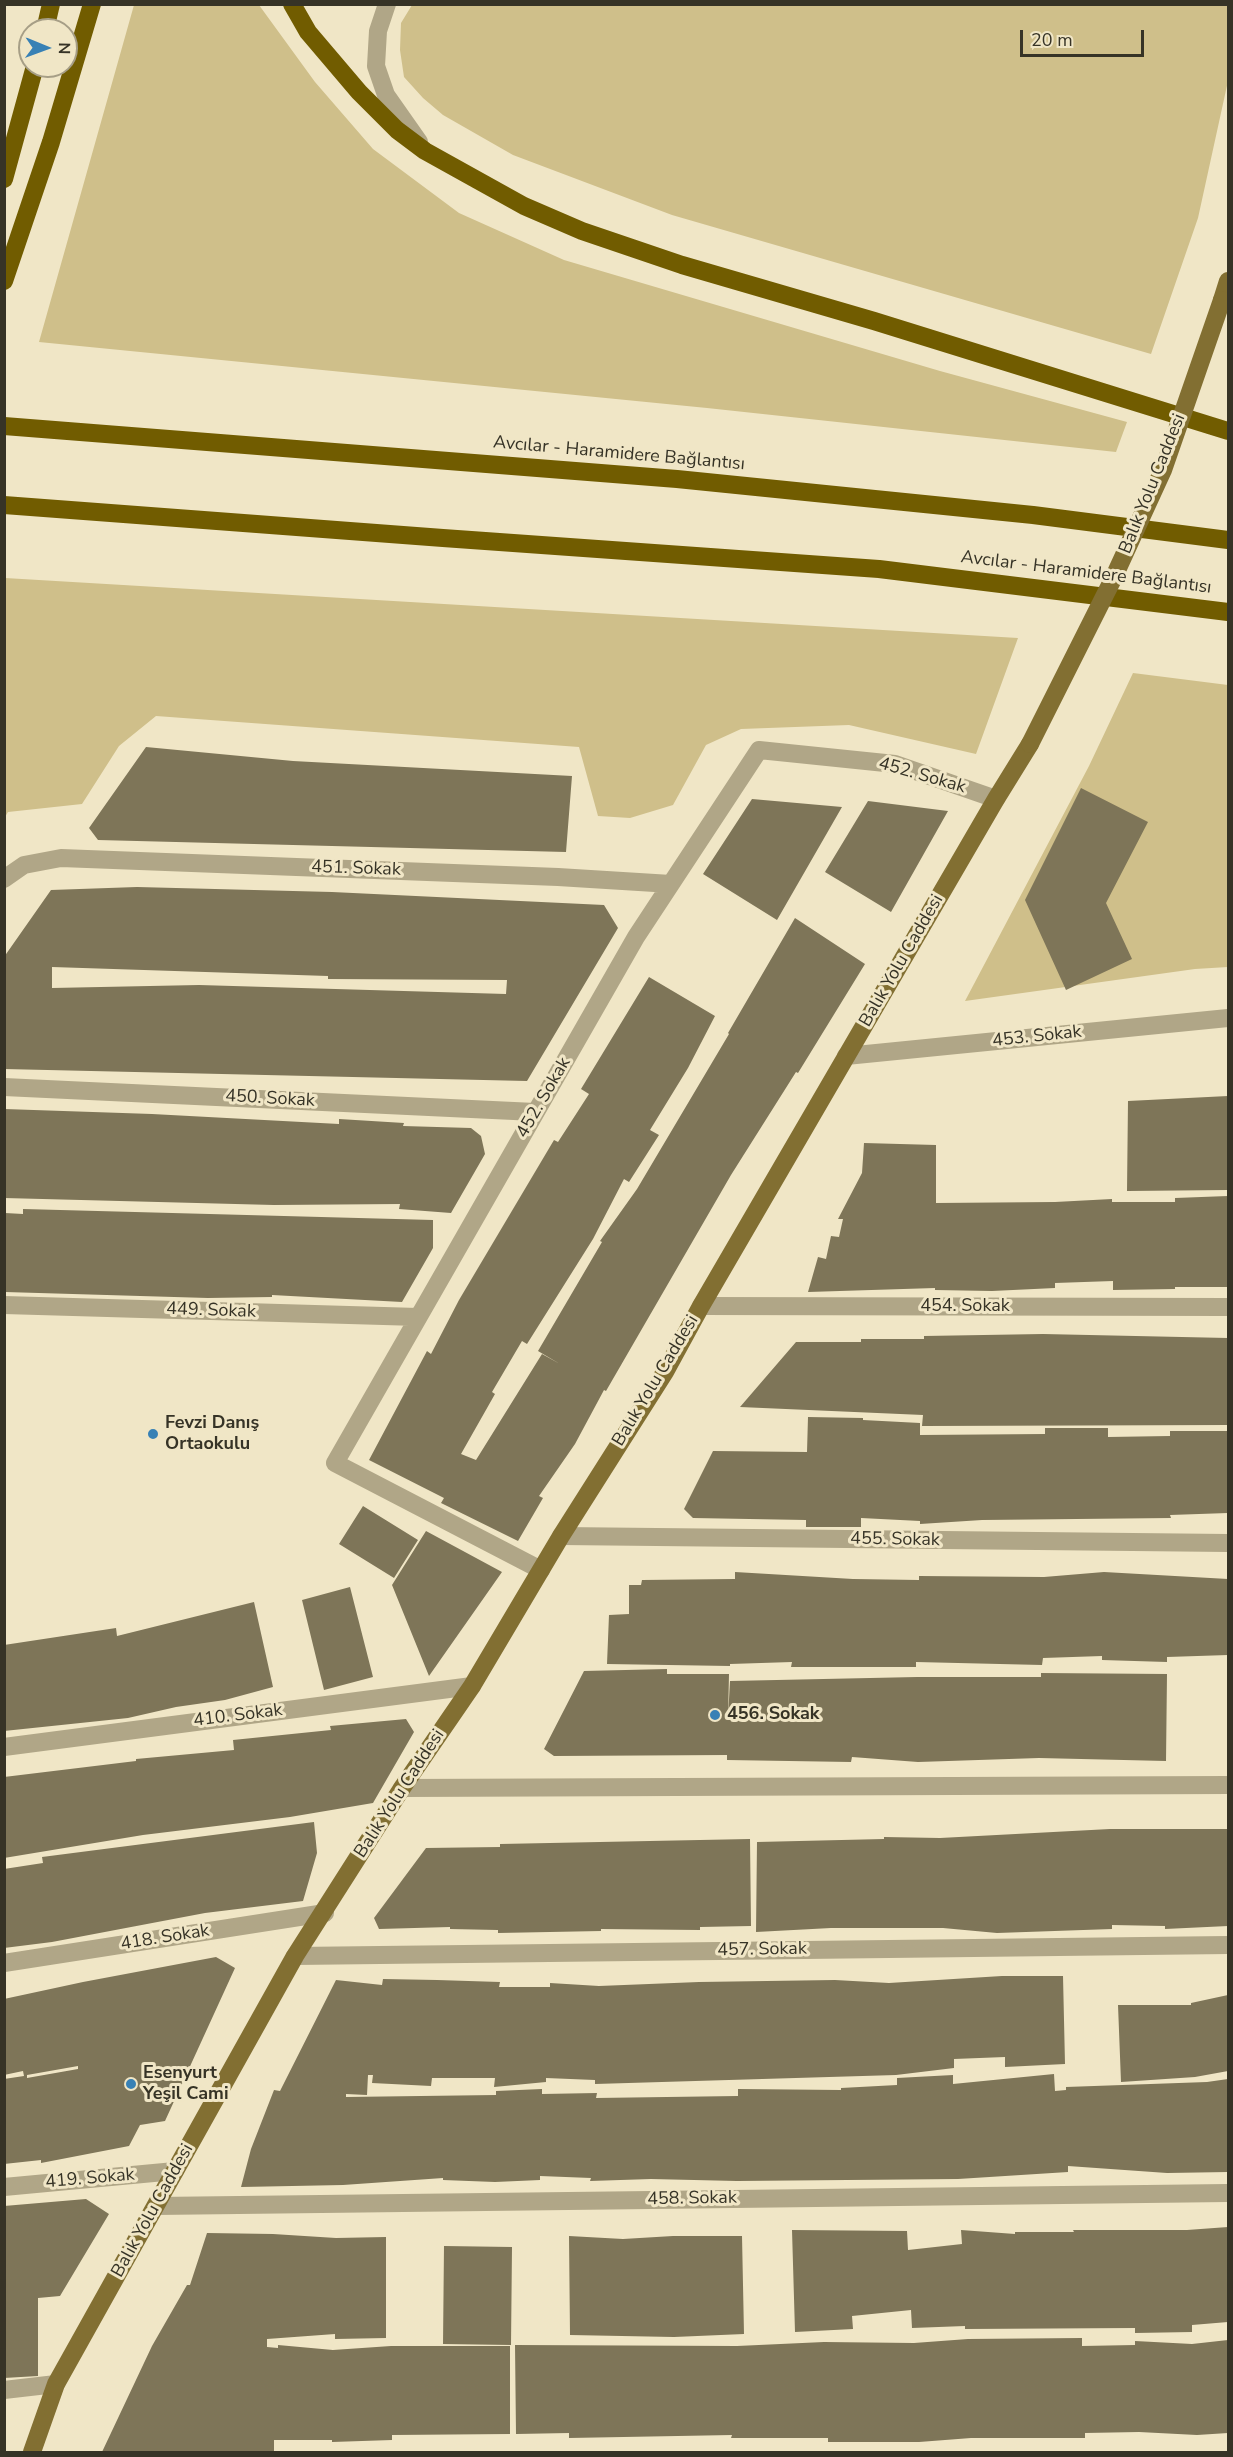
<!DOCTYPE html>
<html>
<head>
<meta charset="utf-8">
<style>
  body { margin:0 }
  #map { position:relative; width:1233px; height:2457px; overflow:hidden; background:#f0e6c6; font-family:"Nunito Sans",sans-serif }
  canvas { display:block }
  .frame { position:absolute; inset:0; border:6px solid #363326; pointer-events:none }
  .north { position:absolute; left:18px; top:18px; width:60px; height:60px; box-sizing:border-box; background:#f0e6c6; border:2px solid #a69e86; border-radius:50%; rotate:91deg; font-size:16px; font-weight:700; line-height:24px; text-align:center; color:#363326 }
  .north::after { content:''; display:block; margin:auto; width:21px; height:27px; background:#3881b5; clip-path:polygon(50% 0,100% 100%,50% 72%,0 100%) }
  .scale { position:absolute; left:1020px; top:30px; width:124px; height:27px; box-sizing:border-box; border:3px solid #363326; border-top:0; padding-left:8px; font-size:18px; line-height:21px; white-space:nowrap; color:#363326; -webkit-text-stroke:4px #f0e6c6; paint-order:stroke }
</style>
</head>
<body>
<div id="map">
<canvas width="1233" height="2457"></canvas>
<div class="frame"></div>
<div class="north">N</div>
<div class="scale">20 m</div>
</div>
<script>
const c = document.querySelector('canvas').getContext('2d');
c.lineJoin = 'round';
function paint(path, color) { c.fillStyle = color; c.fill(path, 'evenodd'); }
const poly = rows => new Path2D(rows.map(r => 'M' + r).join(''));
function trace(path, color, width, dash) { c.strokeStyle = color; c.lineWidth = width; c.lineCap = dash ? 'butt' : 'round'; c.setLineDash(dash || []); c.stroke(path); }
function label(font, color, halo, rows, align = 'center') {
  c.font = font + ' "Nunito Sans",sans-serif'; c.lineWidth = 6; c.setLineDash([]); c.textBaseline = 'middle'; c.strokeStyle = halo; c.fillStyle = color; for (const [text, x, y, turn = 0] of rows) {
    c.save(); c.translate(x, y); c.rotate((+turn || 0) * Math.PI / 180); c.textAlign = isNaN(turn) ? turn : align; if (halo) c.strokeText(text, 0, 0); c.fillText(text, 0, 0); c.restore();
  }
}
const green = poly([
  [134,5,259,5,315,82,373,149,459,213,564,260,940,371,1127,422,1116,452,707,408,39,342],
  [412,5,1228,5,1228,81,1198,218,1151,354,672,215,513,155,443,115,423,98,404,77,400,50,401,23],
  [5,578,1018,638,976,754,849,725,741,729,706,745,673,805,630,818,598,816,579,747,156,716,119,746,82,804,8,812,5,817],
  [1133,673,1228,685,1228,967,1195,969,965,1001,1089,766]
]);
const building = poly([
  [146,747,293,761,572,776,566,852,98,840,89,828],
  [1081,788,1148,822,1106,903,1132,959,1066,990,1025,900],
  [752,799,842,807,777,920,703,874],
  [868,801,948,811,891,912,825,872],
  [137,887,332,892,604,905,618,928,527,1081,4,1069,4,957,51,890],
  [52,967,328,976,328,979,507,980,506,994,199,985,52,988],
  [795,918,865,964,798,1073,796,1072,731,1175,606,1391,604,1390,575,1444,539,1496,543,1498,518,1541,441,1503,444,1498,369,1460,427,1351,431,1354,459,1300,554,1140,558,1142,589,1094,581,1089,649,977,715,1016,688,1068,650,1130,659,1135,629,1182,624,1179,593,1239,527,1344,522,1341,492,1392,495,1394,461,1454,476,1460,542,1354,560,1364,538,1351,602,1242,600,1241,637,1189,729,1034,728,1033],
  [1228,1096,1228,1190,1127,1191,1128,1101],
  [4,1109,152,1114,339,1124,339,1119,404,1123,403,1126,471,1128,481,1136,485,1154,451,1213,399,1209,400,1204,274,1205,4,1198],
  [864,1143,936,1145,936,1203,1055,1202,1112,1199,1112,1202,1175,1202,1175,1198,1228,1196,1228,1287,1175,1287,1175,1289,1113,1290,1113,1281,1055,1283,1055,1288,992,1291,935,1290,935,1288,808,1292,818,1257,826,1259,831,1236,839,1237,843,1219,838,1219,862,1173],
  [23,1209,433,1220,433,1248,402,1302,272,1295,272,1297,208,1298,5,1292,5,1213,23,1214],
  [1043,1334,1228,1338,1228,1425,922,1426,923,1415,740,1407,796,1342,861,1342,861,1339,924,1339,924,1336],
  [808,1417,863,1418,863,1420,920,1423,920,1435,1045,1434,1045,1428,1108,1428,1108,1437,1170,1436,1170,1431,1228,1431,1228,1513,1170,1515,1171,1518,982,1520,920,1524,920,1521,861,1518,861,1527,806,1527,806,1520,693,1518,684,1509,713,1451,807,1452],
  [363,1506,418,1540,394,1578,339,1544],
  [426,1531,502,1572,429,1676,392,1585],
  [735,1572,853,1579,919,1580,919,1576,1044,1577,1104,1572,1228,1579,1228,1655,1167,1657,1167,1662,1102,1660,1102,1656,1043,1658,1042,1665,916,1662,916,1667,791,1667,792,1662,730,1664,730,1666,607,1664,609,1615,629,1614,629,1585,641,1585,642,1580,735,1579],
  [350,1587,373,1677,324,1690,302,1600],
  [254,1602,273,1687,225,1700,176,1707,128,1718,4,1731,4,1645,116,1628,117,1636],
  [667,1669,667,1674,729,1674,728,1718,730,1681,917,1677,1041,1677,1041,1673,1167,1674,1166,1761,1039,1758,918,1762,852,1757,851,1762,727,1760,727,1755,554,1756,544,1749,584,1671],
  [406,1719,414,1732,373,1803,290,1817,143,1835,4,1858,4,1777,136,1761,136,1759,234,1750,233,1740,331,1730,330,1726],
  [314,1822,317,1853,303,1901,205,1913,52,1942,4,1948,4,1869,43,1863,42,1857],
  [1110,1829,1228,1829,1228,1926,1165,1929,1165,1926,1112,1925,1112,1929,997,1933,943,1928,831,1928,756,1932,757,1842,884,1839,884,1837,940,1838],
  [750,1839,751,1926,700,1927,700,1930,601,1929,601,1931,498,1933,498,1930,450,1929,450,1927,379,1929,374,1918,426,1848,500,1847,500,1844],
  [216,1957,235,1968,165,2121,140,2125,129,2146,41,2163,41,2160,4,2164,4,2079,24,2076,23,2071,4,2075,4,1999,83,1982],
  [78,2066,78,2069,27,2078,27,2075],
  [1002,1976,1063,1976,1065,2064,1005,2067,1005,2057,954,2059,954,2068,896,2075,595,2084,595,2080,546,2078,546,2082,494,2087,495,2078,432,2078,431,2086,372,2083,373,2075,368,2075,367,2095,346,2094,346,2097,496,2095,496,2091,542,2089,542,2094,597,2093,596,2098,738,2096,738,2089,841,2090,841,2088,897,2085,897,2078,953,2075,953,2084,1054,2074,1055,2091,1066,2090,1066,2087,1207,2082,1228,2079,1228,2172,1167,2173,1068,2166,1068,2172,958,2179,737,2181,651,2179,590,2181,591,2178,540,2176,540,2180,495,2182,443,2180,443,2178,343,2185,241,2187,251,2149,274,2090,280,2091,336,1980,382,1985,383,1979,437,1980,500,1982,499,1987,550,1987,550,1983,599,1986,699,1982,835,1980,889,1983],
  [1228,1995,1228,2071,1195,2077,1121,2082,1118,2005,1191,2005,1191,2003],
  [86,2199,109,2214,60,2296,38,2298,38,2376,4,2378,4,2206],
  [1228,2227,1228,2322,1192,2325,1192,2332,1135,2333,1135,2328,965,2329,965,2326,912,2328,911,2310,852,2316,853,2329,795,2332,792,2230,907,2231,908,2250,962,2244,961,2230,1015,2234,1015,2232,1074,2232,1073,2230,1187,2230],
  [207,2233,273,2234,336,2238,386,2237,386,2338,335,2339,335,2334,267,2339,267,2347,278,2348,278,2345,333,2350,391,2346,510,2346,510,2434,392,2435,392,2440,332,2442,332,2440,274,2440,274,2452,102,2452,152,2346,187,2285,190,2285],
  [569,2236,623,2239,673,2236,742,2236,744,2334,674,2337,570,2335],
  [444,2246,512,2247,511,2345,443,2344],
  [1082,2338,1082,2346,1135,2345,1135,2341,1192,2344,1228,2340,1228,2433,1197,2435,1139,2432,1085,2433,1085,2438,971,2438,919,2442,828,2442,828,2438,731,2438,732,2435,569,2438,569,2433,516,2434,515,2345,737,2346,824,2342,914,2343,968,2339]
]);
const minor = poly([
  [387,4,378,31,376,66,386,95,419,142],
  [4,879,24,865,61,858,558,877,671,884],
  [846,1056,1228,1018],
  [4,1087,535,1112],
  [4,1305,418,1317],
  [701,1306,1228,1307],
  [561,1536,1228,1543],
  [541,1570,335,1463,636,937,759,750,895,764,996,799],
  [4,1747,472,1686],
  [402,1788,1228,1785],
  [295,1956,1228,1945],
  [4,1963,325,1913],
  [4,2187,175,2171],
  [156,2206,1228,2193],
  [4,2390,56,2384]
]);
const major = poly([
  [1222,300,1228,281],
  [32,2452,56,2384,295,1956,402,1788,472,1686,561,1536,665,1372,701,1306,996,799,1030,744]
]);
const highway = poly([
  [292,4,308,32,359,92,397,130,425,151,524,206,582,231,682,265,874,321,1228,431],
  [45,30,51,4],
  [4,179,35,66],
  [4,281,51,142,92,4],
  [4,426,677,479,1033,515,1228,540],
  [4,505,443,538,879,569,1228,612]
]);
const majorBridge = poly([
  [1030,744,1113,579,1163,470,1222,300]
]);
const markers = [
  [153,1434,6,"#3881b5"],
  [715,1715,6,"#3881b5"],
  [131,2084,6,"#3881b5"]
];
const streetNames = [
  ["Avcılar - Haramidere Bağlantısı",619,454,5],
  ["Balık Yolu Caddesi",1153,484,-68],
  ["Avcılar - Haramidere Bağlantısı",1086,573,7],
  ["452. Sokak",922,776,16],
  ["451. Sokak",356,869,2],
  ["Balık Yolu Caddesi",902,961,-60],
  ["453. Sokak",1037,1037,-6],
  ["452. Sokak",544,1098,-60],
  ["450. Sokak",270,1099,3],
  ["454. Sokak",965,1307],
  ["449. Sokak",211,1311,2],
  ["Balık Yolu Caddesi",656,1381,-59],
  ["455. Sokak",895,1540,1],
  ["410. Sokak",238,1716,-7],
  ["Balık Yolu Caddesi",400,1794,-57],
  ["418. Sokak",165,1938,-9],
  ["457. Sokak",762,1950,-1],
  ["419. Sokak",90,2179,-5],
  ["458. Sokak",692,2199,-1],
  ["Balık Yolu Caddesi",153,2211,-61]
];
const poiNames = [
  ["Fevzi Danış",165,1424],
  ["Ortaokulu",165,1445],
  ["456. Sokak",727,1715],
  ["Esenyurt",143,2074],
  ["Yeşil Cami",143,2095]
];
paint(green, '#cfbf8a');
paint(building, '#7e7558');
trace(minor, '#b0a687', 18);
trace(major, '#826f32', 18);
trace(highway, '#715c00', 18);
trace(majorBridge, '#826f32', 18);
for (const [x, y, r, color] of markers) { const dot = new Path2D(); dot.arc(x, y, r, 0, 2 * Math.PI); c.fillStyle = color; c.fill(dot); trace(dot, '#f0e6c6', 2); }
label('18px', '#363326', '#f0e6c6', streetNames);
label('bold 18px', '#363326', '#f0e6c6', poiNames, 'left');
</script>
</body>
</html>
